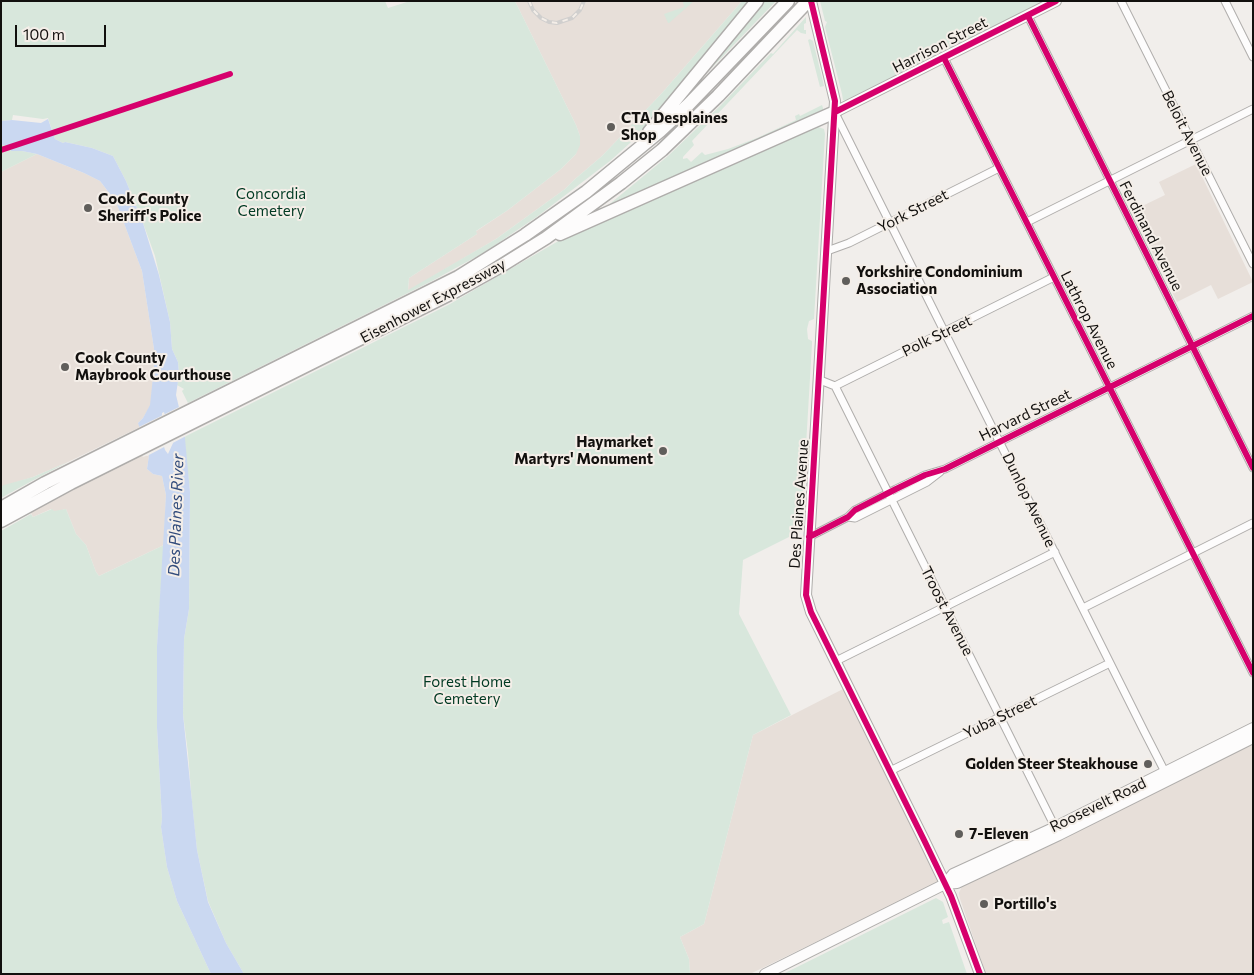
<!DOCTYPE html>
<html>
<head>
<meta charset="utf-8">
<style>
  body { margin:0 }
  #map { position:relative; width:1254px; height:975px; overflow:hidden; background:#f1eeeb; font-family:Commissioner,sans-serif }
  canvas { display:block }
  .frame { position:absolute; inset:0; border:2px solid #12100e; pointer-events:none }
  .scale { position:absolute; left:15px; top:25px; width:91px; height:22px; box-sizing:border-box; border:2px solid #12100e; border-top:0; padding-left:6px; font-size:15px; line-height:18px; white-space:nowrap; color:#12100e; -webkit-text-stroke:4px #f4eee8; paint-order:stroke }
</style>
</head>
<body>
<div id="map">
<canvas width="1254" height="975"></canvas>
<div class="frame"></div>
<div class="scale">100 m</div>
</div>
<script>
const c = document.querySelector('canvas').getContext('2d');
c.lineJoin = 'round';
function paint(path, color) { c.fillStyle = color; c.fill(path, 'evenodd'); }
const poly = rows => new Path2D(rows.map(r => 'M' + r).join(''));
function trace(path, color, width, dash) { c.strokeStyle = color; c.lineWidth = width; c.lineCap = dash ? 'butt' : 'round'; c.setLineDash(dash || []); c.stroke(path); }
function label(font, color, halo, rows, align = 'center') {
  c.font = font + ' Commissioner,sans-serif'; c.lineWidth = 4; c.setLineDash([]); c.textBaseline = 'middle'; c.strokeStyle = halo; c.fillStyle = color; for (const [text, x, y, turn = 0] of rows) {
    c.save(); c.translate(x, y); c.rotate((+turn || 0) * Math.PI / 180); c.textAlign = isNaN(turn) ? turn : align; if (halo) c.strokeText(text, 0, 0); c.fillText(text, 0, 0); c.restore();
  }
}
const built = poly([
  [515,1,742,1,662,93,602,156,575,179,565,189,496,239,408,291,409,278,477,234,475,232,508,210,561,169,576,154,580,136,576,125],
  [37,154,84,173,100,181,116,202,142,271,154,349,154,367,151,405,143,418,138,423,140,427,68,462,33,477,1,487,1,172],
  [1196,164,1253,282,1218,299,1211,285,1177,302,1132,211,1165,195,1159,182],
  [141,454,143,457,149,455,147,469,153,474,162,476,166,495,164,545,99,576,96,572,86,545,76,534,66,509,54,512,51,509,33,517,30,511],
  [843,689,941,881,750,974,690,974,689,959,680,937,704,924,753,735],
  [1253,745,1253,974,986,974,960,899,959,893,962,886,1016,859,1056,843,1200,768]
]);
const green = poly([
  [1,1,385,1,388,8,410,1,515,1,576,125,580,136,580,145,576,154,561,169,508,210,476,231,477,234,409,278,408,290,496,239,565,189,575,179,602,156,662,93,742,1,752,1,659,117,610,161,538,216,485,252,432,281,188,403,182,391,184,389,177,385,179,374,178,362,172,349,170,322,155,256,143,223,126,181,113,156,92,148,65,142,63,143,55,139,48,118,43,119,13,115,12,120,1,121],
  [694,1,669,23,668,23,664,14,684,7,683,2],
  [763,1,776,1,681,100],
  [820,1,1047,1,845,101,843,100,842,94,825,27,827,22,825,21],
  [806,17,806,23,804,24,804,30,806,30,806,34,801,33,797,30,692,141,694,145,683,157,683,159,687,158,691,162,702,152,705,155,728,149,757,138,796,120,795,116,799,114,800,116,822,105,824,111,607,210,606,207,668,156,720,106,771,53,773,54],
  [810,39,813,41,824,86,820,87,808,40],
  [818,127,824,129,825,134,814,319,809,321,807,329,808,339,812,341,812,344,801,531,743,560,739,614,791,715,753,735,704,924,680,937,689,959,690,974,244,974,226,943,208,901,197,850,192,803,188,753,183,714,184,639,189,609,190,492,184,437,450,304,567,236,808,129],
  [1,145,9,145,11,151,22,151,37,154,1,172],
  [68,462,30,482,1,498,1,487,4,485,33,477],
  [52,509,54,511,66,509,76,534,86,545,96,572,99,576,164,545,157,646,157,728,162,819,161,827,167,867,177,901,211,974,1,974,1,531,31,514,33,517],
  [936,898,943,902,948,917,942,920,943,924,949,922,967,974,783,974]
]);
const water = poly([
  [48,119,55,139,63,143,65,142,92,148,113,156,126,181,143,223,159,275,170,322,172,349,178,362,179,374,176,395,184,428,190,492,189,609,184,639,183,714,197,850,208,902,226,943,244,974,211,974,177,901,167,867,161,827,162,819,157,728,157,646,166,495,162,476,153,474,147,469,149,455,138,423,143,418,150,405,154,367,154,349,142,271,116,202,100,181,84,173,37,154,22,151,11,151,9,145,1,145,1,121,12,120,41,123],
  [164,412,173,443,168,454,165,450,161,436,162,413]
]);
const pier = poly([
  [181,406,186,436,169,445,170,442,164,421,163,435,166,446,147,456,139,427]
]);
const street = poly([
  [1121,1,1253,264],
  [1225,1,1253,57],
  [1028,16,1253,468],
  [944,58,1253,673],
  [835,113,1144,731,1165,772,1168,775],
  [1027,222,1253,109],
  [827,251,849,243,999,168],
  [820,380,835,386,1054,277],
  [835,386,1057,831],
  [848,517,855,518,927,482,940,472],
  [809,537,848,517,855,510,896,489,925,475,945,469,1253,316],
  [1083,608,1253,523],
  [836,661,1055,552],
  [890,771,1110,663]
]);
const secondary = poly([
  [811,1,835,101,806,595,811,612,924,840,951,896,980,974],
  [835,112,1056,1],
  [945,884,953,874,1051,829,1253,728],
  [765,974,945,884,957,883,1059,835,1253,738]
]);
const highway = poly([
  [649,132,757,1],
  [560,234,835,112],
  [1,508,45,483,458,277,525,235,586,192,660,131,689,104,788,1],
  [1,521,71,483,456,291,501,266,546,238,621,183,662,150,718,96,808,1]
]);
const rail = poly([
  [529,1,533,10,541,18,549,22,557,23,572,18,580,10,584,1]
]);
const cycleway = poly([
  [811,1,835,101,806,595,811,612,924,840,951,896,980,974],
  [1028,16,1253,468],
  [944,58,1253,673],
  [835,112,1056,1],
  [1,150,230,74],
  [809,537,848,517,855,510,896,489,925,475,945,469,1253,316]
]);
const markers = [
  [611,127,5,"#605e5b"],
  [88,208,5,"#605e5b"],
  [846,281,5,"#605e5b"],
  [65,367,5,"#605e5b"],
  [663,451,5,"#605e5b"],
  [1148,764,5,"#605e5b"],
  [959,834,5,"#605e5b"],
  [984,904,5,"#605e5b"]
];
const streetNames = [
  ["Harrison Street",940,45,-27],
  ["Beloit Avenue",1187,133,63],
  ["York Street",913,211,-27],
  ["Ferdinand Avenue",1151,236,63],
  ["Eisenhower Expressway",433,301,-28],
  ["Lathrop Avenue",1089,320,63],
  ["Polk Street",937,336,-26],
  ["Harvard Street",1025,415,-26],
  ["Dunlop Avenue",1029,500,64],
  ["Des Plaines Avenue",799,504,-86],
  ["Troost Avenue",947,611,63],
  ["Yuba Street",1000,717,-26],
  ["Roosevelt Road",1098,805,-26]
];
const poiNames = [
  ["CTA Desplaines",621,118],
  ["Shop",621,135],
  ["Cook County",98,199],
  ["Sheriff's Police",98,216],
  ["Yorkshire Condominium",856,272],
  ["Association",856,289],
  ["Cook County",75,358],
  ["Maybrook Courthouse",75,375],
  ["Haymarket",653,442,"right"],
  ["Martyrs' Monument",653,459,"right"],
  ["Golden Steer Steakhouse",1138,764,"right"],
  ["7-Eleven",969,834],
  ["Portillo's",994,904]
];
const parkNames = [
  ["Concordia",271,194],
  ["Cemetery",271,211],
  ["Forest Home",467,682],
  ["Cemetery",467,699]
];
const waterNames = [
  ["Des Plaines River",176,515,-88]
];
paint(built, '#e7dfd9');
paint(green, '#d8e7dc');
paint(water, '#cad8f1');
paint(pier, '#f1eeeb');
trace(street, '#afadab', 9);
trace(secondary, '#afadab', 12);
trace(highway, '#afadab', 15);
trace(street, '#fdfcfc', 7);
trace(secondary, '#fdfcfc', 10);
trace(highway, '#fdfcfc', 12);
trace(rail, '#d0cfce', 4);
trace(rail, '#f4eee8', 2, [5.5]);
trace(cycleway, '#d6006c', 6);
for (const [x, y, r, color] of markers) { const dot = new Path2D(); dot.arc(x, y, r, 0, 2 * Math.PI); c.fillStyle = color; c.fill(dot); trace(dot, '#f4eee8', 2); }
label('15px', '#12100e', '#f4eee8', streetNames);
label('bold 15px', '#12100e', '#f4eee8', poiNames, 'left');
label('15px', '#013a23', '#f4eee8', parkNames);
label('italic 16px', '#324c7c', '#f4eee8', waterNames);
</script>
</body>
</html>
